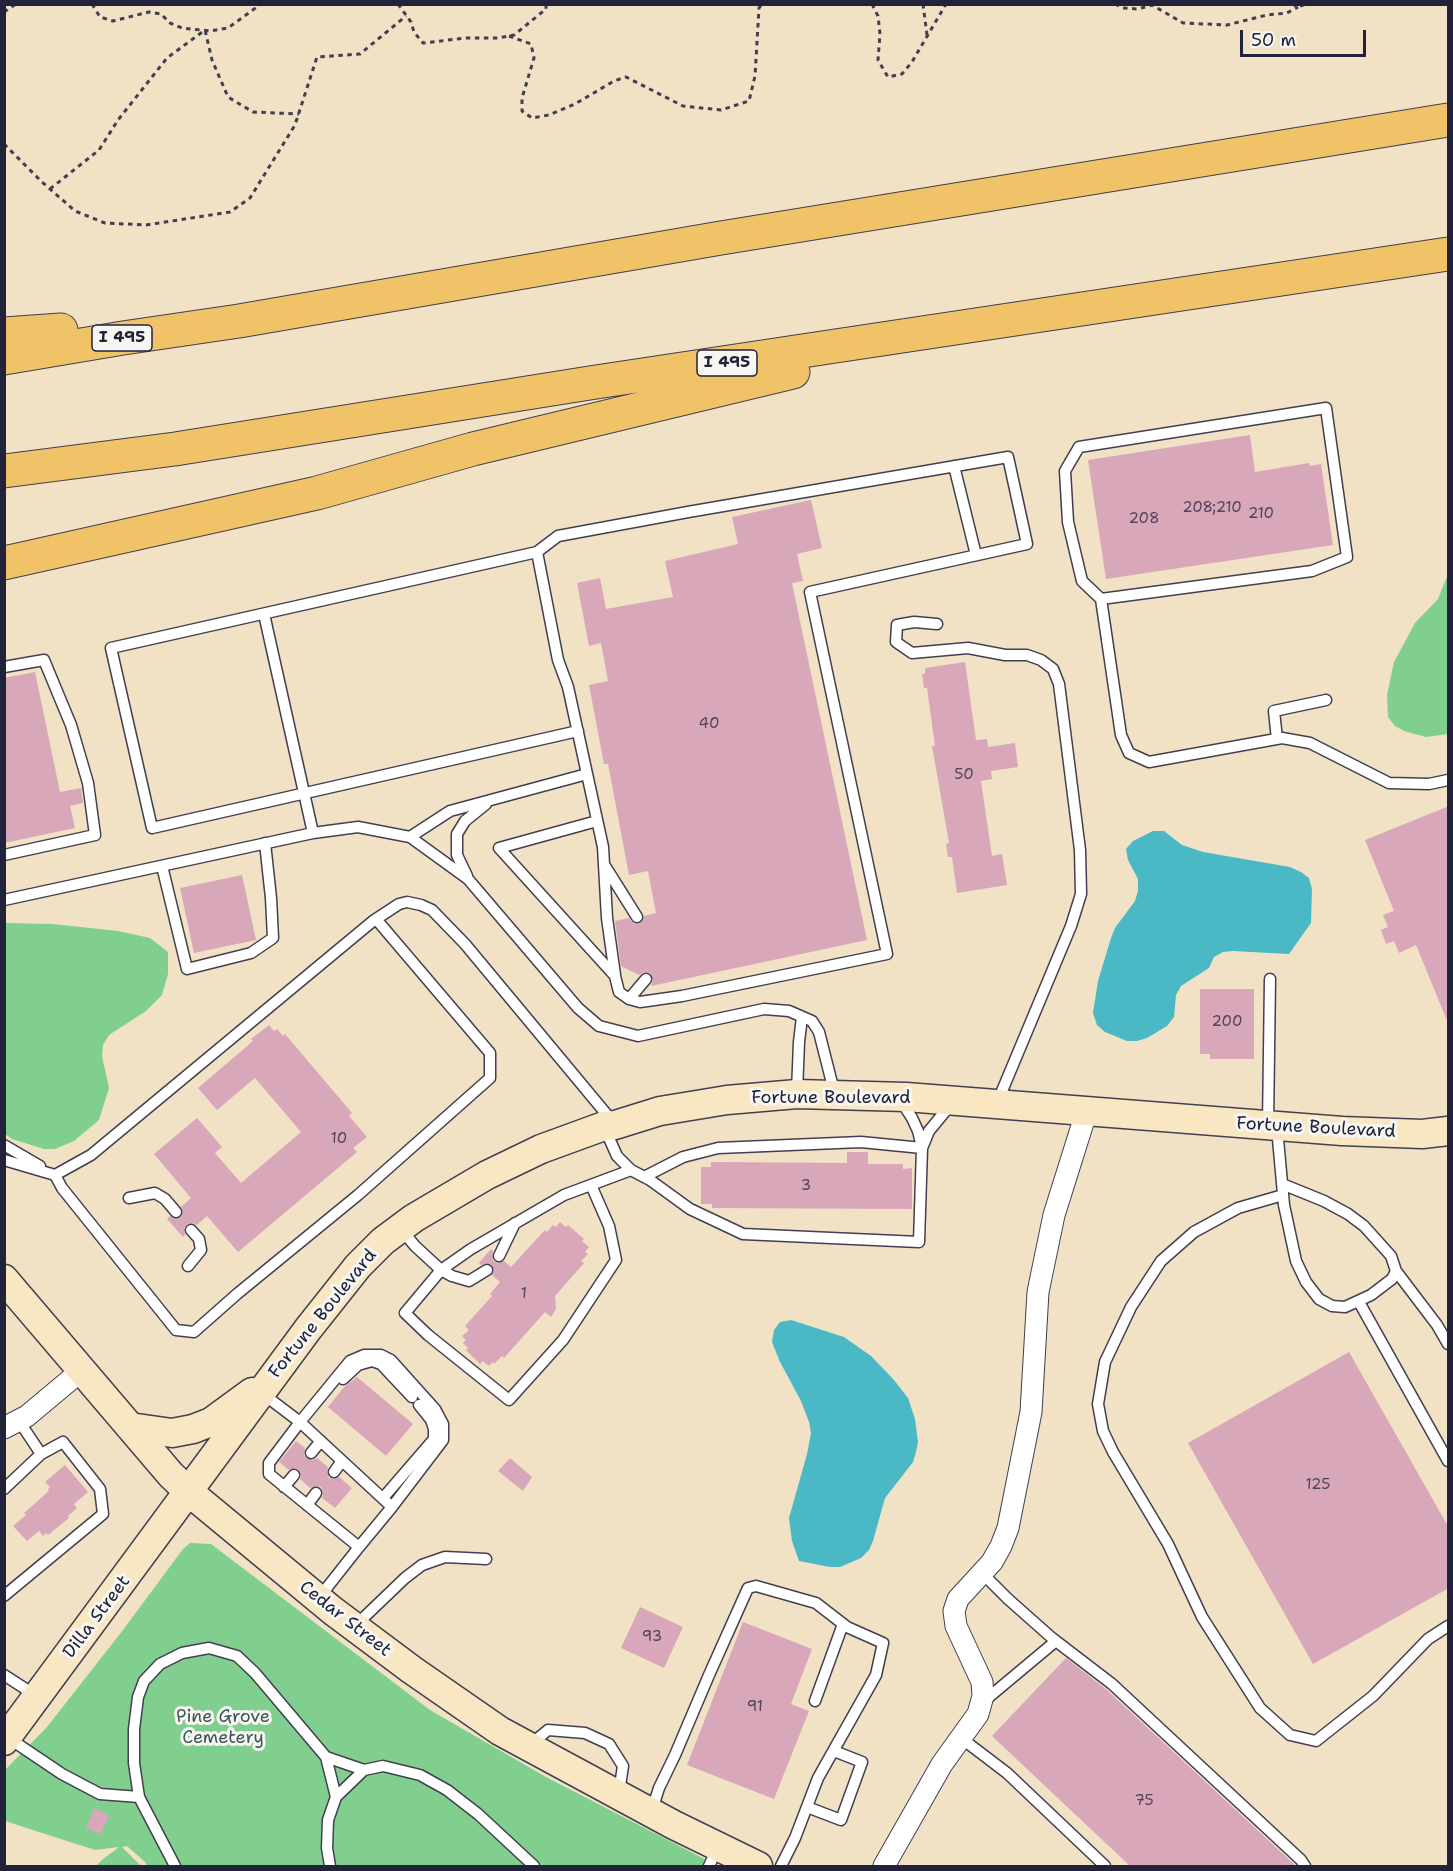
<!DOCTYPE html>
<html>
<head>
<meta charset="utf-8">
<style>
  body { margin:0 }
  #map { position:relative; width:1453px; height:1871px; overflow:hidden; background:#f1e1c5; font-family:"Shantell Sans",sans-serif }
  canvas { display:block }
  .frame { position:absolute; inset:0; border:6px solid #22223b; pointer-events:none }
  .scale { position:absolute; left:1240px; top:30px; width:126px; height:27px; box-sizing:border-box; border:3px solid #22223b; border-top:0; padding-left:8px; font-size:18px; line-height:21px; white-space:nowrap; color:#22223b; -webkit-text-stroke:4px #f6f6f2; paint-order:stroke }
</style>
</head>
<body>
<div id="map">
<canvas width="1453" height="1871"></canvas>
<div class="frame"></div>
<div class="scale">50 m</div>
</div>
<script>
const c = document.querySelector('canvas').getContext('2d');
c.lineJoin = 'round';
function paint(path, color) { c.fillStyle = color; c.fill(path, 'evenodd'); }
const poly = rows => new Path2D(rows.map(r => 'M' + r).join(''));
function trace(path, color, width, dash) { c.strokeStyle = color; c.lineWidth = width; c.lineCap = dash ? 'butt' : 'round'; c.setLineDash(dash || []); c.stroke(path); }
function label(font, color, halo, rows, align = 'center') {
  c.font = font + ' "Shantell Sans",sans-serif'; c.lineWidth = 6; c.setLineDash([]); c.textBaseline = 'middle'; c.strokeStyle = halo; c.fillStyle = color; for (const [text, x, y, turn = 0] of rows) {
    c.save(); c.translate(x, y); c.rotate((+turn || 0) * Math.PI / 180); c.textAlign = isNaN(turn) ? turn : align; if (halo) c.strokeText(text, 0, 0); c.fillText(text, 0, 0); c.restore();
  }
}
const green = poly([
  [1448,574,1448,734,1426,737,1404,731,1395,726,1388,717,1387,695,1394,662,1415,623,1438,599],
  [5,923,52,924,118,931,150,938,168,952,168,974,162,995,146,1011,109,1035,103,1045,102,1056,109,1088,99,1120,74,1141,55,1149,44,1149,12,1139,5,1134],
  [190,1543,211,1544,430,1710,546,1777,718,1866,147,1866,145,1862,127,1846,122,1847,141,1866,96,1866,103,1859,119,1847,95,1850,5,1821,4,1771,47,1727,123,1630,183,1549]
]);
const water = poly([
  [1153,831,1164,831,1182,845,1203,852,1290,867,1301,872,1309,878,1312,889,1311,923,1289,954,1233,951,1223,952,1214,957,1209,968,1181,986,1176,995,1174,1017,1167,1026,1147,1038,1137,1041,1127,1041,1105,1032,1097,1025,1093,1013,1098,981,1111,938,1115,928,1135,901,1138,891,1138,879,1128,860,1126,849,1133,841],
  [791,1320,844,1337,871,1356,894,1380,908,1398,915,1419,918,1442,916,1452,913,1462,885,1498,873,1541,869,1550,861,1558,840,1567,830,1567,799,1561,792,1541,789,1518,807,1454,811,1433,809,1422,801,1401,780,1362,772,1342,774,1330,780,1322]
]);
const building = poly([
  [1250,435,1255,472,1309,463,1310,466,1321,464,1333,545,1106,579,1088,460],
  [811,500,822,548,797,554,803,581,792,583,867,940,651,986,653,980,650,973,644,972,639,975,621,966,615,921,629,918,633,923,638,924,643,921,644,916,656,913,648,871,629,875,608,764,604,764,589,685,608,681,601,643,589,646,577,583,600,578,606,609,673,597,665,561,738,544,732,517],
  [965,662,976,740,987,739,988,747,1015,743,1018,767,991,771,992,779,981,781,992,856,1002,854,1007,885,957,893,952,857,948,857,946,844,949,843,932,746,935,746,927,688,924,688,922,674,925,674,925,668],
  [35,672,60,792,81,788,83,803,70,806,75,828,4,843,4,678],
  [1449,806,1449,1023,1448,1023,1416,945,1399,953,1394,941,1386,944,1381,930,1388,927,1383,915,1394,911,1365,840],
  [242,875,256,940,194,953,180,888],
  [1200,989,1254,989,1254,1059,1210,1059,1210,1054,1200,1054],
  [269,1025,274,1031,277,1029,283,1036,285,1034,352,1113,349,1116,367,1137,353,1148,357,1152,238,1252,207,1216,197,1225,193,1223,187,1224,184,1228,185,1235,183,1237,167,1219,170,1216,177,1219,181,1217,183,1211,181,1207,191,1198,154,1154,197,1118,222,1147,215,1153,241,1183,301,1132,255,1078,217,1110,198,1088,253,1041,251,1039],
  [847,1152,868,1152,868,1164,903,1164,903,1169,912,1168,912,1209,712,1208,712,1204,701,1204,701,1167,711,1167,711,1162,847,1163],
  [560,1222,566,1227,568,1225,584,1239,582,1241,589,1247,585,1252,588,1254,581,1261,584,1263,555,1296,556,1309,551,1317,545,1312,504,1358,502,1356,494,1364,493,1362,489,1366,483,1361,480,1364,466,1350,468,1348,463,1343,466,1340,462,1336,469,1330,465,1326,492,1296,490,1294,500,1282,492,1275,494,1269,491,1264,486,1263,481,1265,479,1263,491,1249,493,1251,492,1256,493,1261,499,1263,504,1261,511,1267,545,1230,547,1232,553,1225,556,1227],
  [1349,1352,1449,1528,1449,1588,1313,1664,1188,1443],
  [357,1377,413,1424,386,1456,328,1407,345,1386],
  [296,1441,305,1448,304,1455,307,1459,313,1460,317,1458,328,1467,327,1472,329,1478,334,1479,339,1477,352,1488,335,1508,322,1498,323,1493,321,1487,316,1486,310,1488,300,1479,301,1476,299,1470,295,1468,289,1470,279,1462],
  [510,1458,532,1477,523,1491,498,1471],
  [65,1465,88,1492,74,1504,77,1508,68,1516,69,1518,48,1535,46,1533,43,1536,39,1531,27,1541,13,1526,26,1515,24,1513,49,1491,48,1489,50,1487,45,1482],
  [640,1607,683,1627,664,1668,621,1648],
  [743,1622,812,1649,791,1704,809,1711,774,1799,687,1765],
  [1066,1658,1107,1690,1296,1866,1130,1866,992,1736],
  [94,1808,109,1815,101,1834,86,1828]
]);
const path = poly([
  [92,4,100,17,113,21,149,12,161,14,170,23,182,28,210,31,228,28,261,4],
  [398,4,411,22,414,32,423,43,466,38,498,38,514,35,546,9,546,4],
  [872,4,878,16,880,34,878,60,888,77,902,74,912,62,946,4],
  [923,4,927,35],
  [1115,4,1123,8,1138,9,1152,5,1183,23,1227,25,1267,15,1287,13,1298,7],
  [1292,4,1298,7,1306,4],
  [4,12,16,4],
  [509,36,531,44,534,58,522,98,522,111,532,118,549,115,575,104,614,81,626,77,683,106,721,110,749,101,755,76,759,8,762,4],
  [4,144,42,182,75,211,105,223,146,225,230,212,250,198,295,125,317,57,360,54,406,16],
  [50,189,99,150,118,120,167,58,205,30,212,60,228,97,253,112,299,114]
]);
const lane = poly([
  [954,466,976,555],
  [537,552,558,660,568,687,603,847,607,918,615,975],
  [1101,599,1312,571,1347,557,1326,408,1079,447,1065,471,1068,522,1082,581,1101,599,1121,735,1129,753,1149,762,1282,738,1310,743,1389,783,1429,784,1448,780],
  [264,614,313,833],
  [937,624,914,622,897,625,896,642,912,653,968,648,1005,655,1027,655,1041,660,1053,669,1059,684,1080,850,1081,894,1071,926,997,1103],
  [4,667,44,660,71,725,88,783,95,835,4,855],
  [578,731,152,828,111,648,537,552,558,536,688,512,1008,457,1027,544,810,592,887,954,682,996,640,1002,629,999,619,992,615,976,499,848,597,821],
  [1277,739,1274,711,1326,700],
  [410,837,450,811,587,774],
  [162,866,187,969,251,953,273,938,271,898,265,843],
  [605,866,637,917],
  [467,876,457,855,457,834,465,821,486,804],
  [4,900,313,833,358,827,410,837,468,879,578,1008,599,1026,638,1036,764,1009,789,1011,812,1021,819,1032,835,1095],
  [629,999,646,979],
  [797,1092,799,1042,802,1017],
  [901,1101,912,1118,918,1131,922,1147],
  [1268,1125,1270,979],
  [1277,1128,1284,1205,1296,1261,1306,1282,1319,1299,1332,1306,1345,1307,1371,1295,1392,1279,1396,1271,1391,1256,1364,1226,1348,1214,1324,1201,1282,1184],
  [605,1129,617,1156,631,1170,650,1180,690,1209,743,1234,919,1242,922,1148,861,1142,718,1148,683,1157,644,1177],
  [4,1145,40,1166],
  [922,1148,929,1131,952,1103],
  [4,1160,55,1175,91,1155,373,921,399,904,407,902,421,905,432,910,465,944,613,1122],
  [55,1175,62,1188,176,1330,194,1332,237,1294,358,1195,490,1078,490,1053,376,919],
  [1283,1195,1238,1208,1194,1232,1161,1261,1131,1307,1105,1362,1098,1404,1103,1431,1113,1452,1168,1544,1202,1617,1260,1708,1290,1735,1316,1741,1373,1696,1428,1639,1448,1626],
  [129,1198,155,1193,165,1199,176,1212],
  [400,1228,415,1246,441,1270,471,1249,564,1195,631,1170],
  [499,1256,515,1223],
  [188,1266,201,1250,199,1239,191,1230],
  [487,1270,469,1281,452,1276,441,1270,405,1313,428,1335,509,1400,563,1340,616,1260,609,1226,591,1185],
  [1396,1271,1437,1325,1448,1344],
  [1359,1302,1448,1461],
  [343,1379,358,1365,372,1361,381,1364,412,1397],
  [263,1394,300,1422,269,1463,269,1474,359,1547,318,1599],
  [19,1421,41,1454],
  [311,1453,321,1441],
  [334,1472,342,1461],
  [284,1487,294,1475],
  [4,1489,41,1454,63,1442,100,1489,103,1514,4,1596],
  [383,1498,434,1439,434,1429,431,1420,419,1405],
  [307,1505,316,1493],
  [359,1547,392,1507,443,1440,443,1424,435,1409,391,1360,381,1355,364,1355,350,1361,300,1422,392,1507],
  [982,1573,1008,1599,1052,1638,1112,1684,1301,1860,1305,1866],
  [356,1625,405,1578,422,1565,445,1557,486,1559],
  [4,1675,35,1695],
  [815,1701,843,1624],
  [983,1702,1056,1641],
  [7,1737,62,1774,100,1794,139,1797],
  [961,1738,1007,1773,1105,1866],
  [531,1744,548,1730,585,1733,609,1744,623,1766,619,1792],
  [326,1757,336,1797],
  [807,1807,841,1820,862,1762,834,1751],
  [652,1810,659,1788,675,1755,709,1675,748,1588,756,1586,816,1603,847,1627,883,1643,876,1675,818,1778,795,1838,781,1866],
  [175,1866,139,1797,134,1763,134,1729,138,1697,144,1681,160,1664,182,1653,209,1648,237,1656,255,1673,326,1757,364,1770,383,1766,420,1775,447,1790,478,1814,534,1866],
  [330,1866,327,1848,328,1820,336,1797,364,1770],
  [709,1866,718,1847]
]);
const street = poly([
  [4,1428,27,1416,82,1370],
  [884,1866,942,1764,978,1714,983,1696,982,1682,956,1626,954,1611,958,1599,992,1562,1001,1546,1008,1528,1031,1412,1038,1292,1054,1215,1087,1110]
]);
const secondary = poly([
  [4,1279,171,1475,189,1492,333,1611,412,1670,500,1731,674,1825,758,1866],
  [130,1427,172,1433,193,1429,211,1422,252,1392],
  [4,1741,308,1329,358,1266,383,1241,414,1218,487,1175,541,1149,604,1126,615,1125,660,1111,727,1100,797,1094,906,1097,1342,1131,1422,1134,1448,1131]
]);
const highway = poly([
  [4,334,61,330],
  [4,358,123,338,239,321,721,238,1448,120],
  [4,471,175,449,596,382,1448,254],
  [4,563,317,493,473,449,793,372]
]);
const numberNames = [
  ["208;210",1212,508],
  ["210",1261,514],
  ["208",1144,519],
  ["40",709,724],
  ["50",964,775],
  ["200",1227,1022],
  ["10",339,1139],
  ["3",806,1186],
  ["1",524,1294],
  ["125",1318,1485],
  ["93",652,1637],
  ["91",755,1707],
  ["75",1144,1801]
];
const shields = [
  [122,338,60],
  [727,363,60]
];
const shieldNames = [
  ["I 495",122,338],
  ["I 495",727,363]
];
const streetNames = [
  ["Fortune Boulevard",831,1098],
  ["Fortune Boulevard",1316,1128,3],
  ["Fortune Boulevard",323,1314,-51],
  ["Dilla Street",97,1617,-53],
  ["Cedar Street",345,1619,38]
];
const parkNames = [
  ["Pine Grove",223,1717],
  ["Cemetery",223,1738]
];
paint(green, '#81cf8e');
paint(water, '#4bb9c5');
paint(building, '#d8a7ba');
trace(lane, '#413f50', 13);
trace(street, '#413f50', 23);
trace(secondary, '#413f50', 31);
trace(highway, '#413f50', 35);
trace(path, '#413f50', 3, [4.5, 4.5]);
trace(lane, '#fff', 10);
trace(street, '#fff', 21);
trace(secondary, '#f9e7c3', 28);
trace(highway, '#f0c369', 33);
label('15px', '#50435b', null, numberNames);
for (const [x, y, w] of shields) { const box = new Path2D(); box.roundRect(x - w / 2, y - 13, w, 26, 4.5); c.fillStyle = '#f6f6f2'; c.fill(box); trace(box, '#22223b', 1.5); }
label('bold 16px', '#22223b', null, shieldNames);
label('18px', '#22223b', '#f6f6f2', streetNames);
label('18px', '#3e5654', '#f6f6f2', parkNames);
</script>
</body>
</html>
